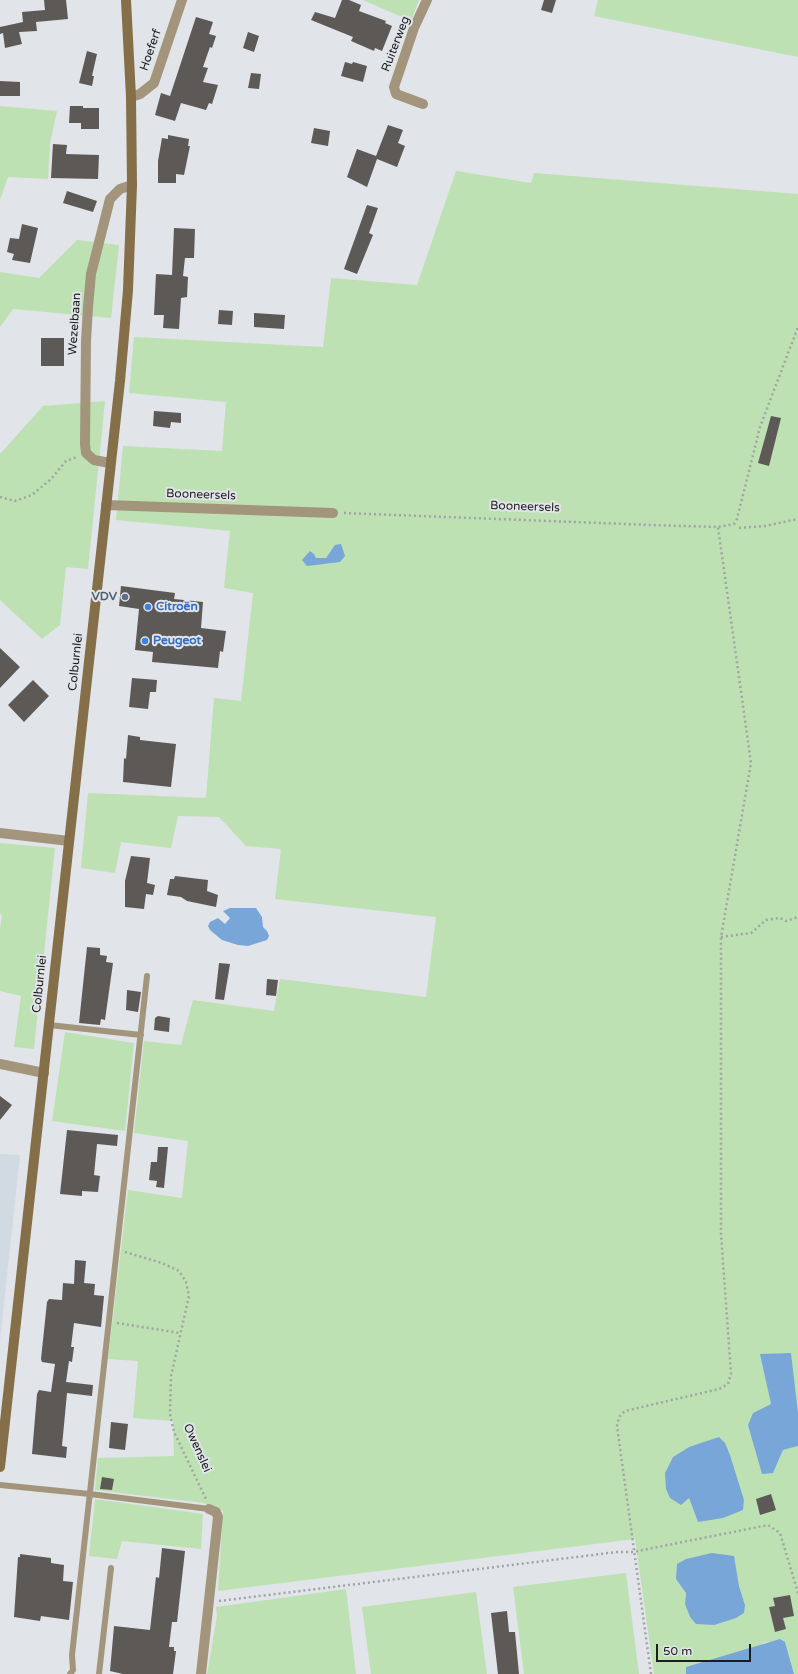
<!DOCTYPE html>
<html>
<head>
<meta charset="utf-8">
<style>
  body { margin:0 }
  #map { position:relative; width:798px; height:1674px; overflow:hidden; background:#e1e4e8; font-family:"Varela Round",sans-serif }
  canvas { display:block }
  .scale { position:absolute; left:656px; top:1644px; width:95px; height:18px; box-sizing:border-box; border:2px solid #1c1d1e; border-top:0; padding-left:5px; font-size:12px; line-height:14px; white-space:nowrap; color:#1c1d1e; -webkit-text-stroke:3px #e1e4e8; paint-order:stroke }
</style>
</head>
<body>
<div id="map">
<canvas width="798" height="1674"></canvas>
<div class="scale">50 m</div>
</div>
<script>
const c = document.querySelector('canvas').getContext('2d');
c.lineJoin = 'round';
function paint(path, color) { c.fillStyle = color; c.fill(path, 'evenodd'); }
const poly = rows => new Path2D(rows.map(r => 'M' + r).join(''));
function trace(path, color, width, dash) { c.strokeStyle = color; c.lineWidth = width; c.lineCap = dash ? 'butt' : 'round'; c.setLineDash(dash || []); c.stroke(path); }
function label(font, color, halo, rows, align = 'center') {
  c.font = font + ' "Varela Round",sans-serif'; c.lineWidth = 4; c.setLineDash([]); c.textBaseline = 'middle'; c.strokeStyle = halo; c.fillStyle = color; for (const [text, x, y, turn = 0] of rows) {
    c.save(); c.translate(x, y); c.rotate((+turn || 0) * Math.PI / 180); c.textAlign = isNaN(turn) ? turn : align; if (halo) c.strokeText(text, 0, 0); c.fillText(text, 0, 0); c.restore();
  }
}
const built = poly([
  [0,1154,20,1155,0,1340]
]);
const green = poly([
  [363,0,419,0,411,21],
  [598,0,798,0,798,57,594,16],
  [0,106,57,111,50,143,48,179,8,177,0,200],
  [456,171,531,183,534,173,798,194,798,1412,791,1353,761,1355,771,1404,753,1413,778,1462,783,1450,798,1446,798,1674,794,1674,785,1642,765,1642,757,1647,686,1667,686,1674,654,1674,635,1539,218,1591,223,1511,204,1503,95,1490,98,1458,174,1456,173,1421,133,1418,138,1361,108,1359,128,1190,182,1198,188,1141,134,1133,144,1041,181,1045,193,1000,274,1011,280,979,426,997,436,917,275,899,281,849,246,846,219,817,178,816,171,848,121,842,115,873,81,868,88,793,206,798,214,698,241,701,253,593,224,588,230,531,116,520,123,446,222,451,226,402,129,393,134,337,323,347,331,278,417,285],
  [689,1447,730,1455,733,1468,698,1522,689,1498,665,1473,673,1457],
  [739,1586,745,1605,690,1617,685,1604,686,1593],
  [77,240,119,245,111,318,13,309,0,327,0,272,39,278],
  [105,401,88,569,66,567,60,625,42,639,0,600,0,454,43,406],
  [0,843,55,848,34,1049,14,1047,21,996,0,991,0,929,2,915,0,914],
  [65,1032,134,1043,125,1131,52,1121],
  [95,1499,203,1514,201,1549,122,1541,117,1559,89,1556],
  [626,1573,639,1674,524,1674,513,1587],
  [346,1589,356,1674,207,1674,217,1616,216,1607],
  [476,1592,487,1674,371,1674,362,1607]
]);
const water = poly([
  [341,544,345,556,340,562,307,566,302,560,310,551,314,554,316,558,326,558,335,545],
  [230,908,256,908,262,917,263,927,267,931,269,936,267,940,248,946,238,945,222,940,210,930,208,926,210,922,218,918,225,924,230,918,223,911],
  [791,1353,798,1412,798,1446,783,1450,773,1473,762,1474,748,1425,753,1413,771,1404,760,1354],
  [719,1437,725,1443,730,1455,744,1500,743,1510,723,1518,698,1522,689,1498,681,1505,670,1498,666,1489,665,1473,673,1457,689,1447],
  [712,1553,734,1556,739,1586,745,1605,744,1613,736,1618,714,1625,696,1624,690,1617,685,1604,686,1593,676,1579,677,1564,686,1559],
  [780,1639,785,1642,794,1674,686,1674,686,1667]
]);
const building = poly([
  [44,0,66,0,68,19,36,22,37,31,19,32,22,44,5,48,3,33,0,34,0,27,23,22,22,12,45,10],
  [342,0,349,0,361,5,359,11,386,21,385,23,392,26,382,51,375,48,374,51,351,41,353,37,311,20,315,12,335,18],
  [544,0,556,0,552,13,541,10],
  [196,17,213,22,209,34,216,36,212,48,210,47,203,67,208,68,203,82,218,85,212,104,209,103,206,110,181,103,175,121,155,115,161,93,170,96],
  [248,32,259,36,254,52,243,48],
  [87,51,97,54,92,76,94,76,92,86,79,83],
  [345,62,352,64,353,62,367,66,363,82,341,76],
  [251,73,261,74,259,89,248,88],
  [0,81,20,82,20,96,0,96],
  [70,106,83,106,83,108,99,108,99,129,81,129,81,123,69,123],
  [388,125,403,130,398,143,405,146,397,167,377,159,367,187,347,177,357,149,376,156],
  [314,128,330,131,328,146,311,143],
  [168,135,189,139,188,146,190,146,184,175,176,174,176,183,158,183,158,161,162,138,168,139],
  [53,144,67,145,66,154,99,155,98,179,51,178],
  [67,191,97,201,93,212,63,203],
  [367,205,378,208,369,233,373,235,357,274,344,269],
  [22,224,38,228,30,263,12,260,14,254,7,252,10,238,19,239],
  [174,228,195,229,194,258,185,258,183,276,188,277,187,297,181,298,179,329,163,328,164,315,154,315,156,274,172,275],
  [219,310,233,311,232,325,218,324],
  [254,313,285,315,284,329,254,327],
  [41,338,64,338,64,366,41,366],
  [154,411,181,413,181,423,171,422,170,428,153,426],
  [771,416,781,418,769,466,758,463],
  [121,586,175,593,174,599,203,602,201,628,226,631,223,652,220,651,218,668,152,662,153,652,135,650,139,609,119,606],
  [0,648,20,667,0,688],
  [132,678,157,680,156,692,150,692,148,709,129,707],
  [33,680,49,696,24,722,8,705],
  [128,735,140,737,140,740,176,744,171,787,123,782,124,758,126,759],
  [131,856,150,858,147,883,155,885,153,895,146,894,144,909,125,907,125,881],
  [175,876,208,880,207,891,218,895,216,907,187,901,181,897,167,895,170,879,174,879],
  [87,947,100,948,100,955,107,956,106,962,113,963,105,1020,101,1019,100,1025,79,1023],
  [219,963,230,964,224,1000,215,999],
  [267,979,278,980,276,996,266,995],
  [127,990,141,992,138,1012,126,1010],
  [158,1016,170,1018,169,1032,154,1030,155,1018],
  [0,1096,12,1105,0,1120],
  [67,1130,118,1135,117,1146,97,1144,94,1175,100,1176,98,1192,82,1191,82,1196,60,1194],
  [158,1147,168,1147,164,1188,156,1187,157,1181,149,1180,151,1162,157,1162],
  [75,1260,86,1261,84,1283,95,1284,94,1295,104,1296,101,1327,74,1323,71,1347,74,1347,72,1362,69,1361,66,1382,93,1385,92,1396,67,1393,62,1446,67,1447,66,1458,32,1454,37,1394,39,1390,51,1392,55,1364,42,1362,41,1359,47,1302,49,1299,62,1300,63,1283,74,1284],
  [111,1422,128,1424,125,1450,109,1448],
  [102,1477,114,1479,112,1490,100,1489],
  [771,1494,776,1510,760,1515,756,1499],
  [162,1548,185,1551,177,1622,172,1622,169,1647,174,1647,174,1651,176,1651,173,1674,123,1674,110,1671,114,1626,150,1630,156,1577,159,1578],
  [20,1554,51,1558,51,1563,64,1565,63,1581,73,1582,69,1620,41,1616,40,1621,14,1617,18,1557,20,1557],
  [790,1595,794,1616,783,1618,786,1629,775,1632,769,1607,775,1606,773,1598],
  [507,1611,509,1632,515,1632,519,1674,498,1674,491,1613]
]);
const path = poly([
  [0,497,15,501,32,495,51,479,66,461,77,457],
  [344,513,651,525,718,527,734,524,737,519,760,427,798,327],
  [739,528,765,526,798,519],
  [721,937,751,933,766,920,780,918,786,921,798,917],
  [125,1252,162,1263,179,1271,186,1282,189,1296,171,1376,170,1414,174,1432,206,1499],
  [117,1323,180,1333],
  [219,1601,617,1552,633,1552,768,1525,780,1533,798,1593],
  [651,1674,617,1426,619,1417,625,1411,719,1389,728,1384,731,1374,721,1234,721,937,751,763,718,527]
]);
const lane = poly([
  [49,1025,141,1035],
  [0,1485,90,1494,209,1509],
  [70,1674,73,1670,72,1655,147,976],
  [99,1674,111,1568]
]);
const street = poly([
  [131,97,140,94,154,83,182,0],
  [423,104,396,94,394,87,414,28,427,0],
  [110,463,94,460,86,453,85,444,86,341,88,307,91,274,110,199,120,189,132,185],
  [106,505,333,513],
  [0,833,69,841],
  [0,1064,44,1073],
  [201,1674,218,1517,216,1512,209,1509]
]);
const secondary = poly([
  [0,1467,120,381,128,290,132,185,131,97,126,0]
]);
const markers = [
  [125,597,4,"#5c6f8a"],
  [148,607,4,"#3f7fe0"],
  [145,641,4,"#3f7fe0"]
];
const streetNames = [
  ["Ruiterweg",396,44,-69],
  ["Hoeferf",151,50,-71],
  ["Wezelbaan",75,324,-86],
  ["Booneersels",201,495,2],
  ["Booneersels",525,507,2],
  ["Colburnlei",76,662,-84],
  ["Colburnlei",40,984,-84],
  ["Owenslei",197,1448,66]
];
const serviceNames = [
  ["VDV",117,597]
];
const shopNames = [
  ["Citroën",156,607],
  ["Peugeot",153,641]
];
paint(built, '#d1d9e3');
paint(green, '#bde1b2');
paint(water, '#78a6d8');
paint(building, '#5d5957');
trace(path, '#a1a4a7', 2.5, [2, 3]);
trace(lane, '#a3957c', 6);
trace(street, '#a3957c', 10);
trace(secondary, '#846f49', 10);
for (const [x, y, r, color] of markers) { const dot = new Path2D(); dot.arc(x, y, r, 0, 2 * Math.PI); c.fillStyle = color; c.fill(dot); trace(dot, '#e1e4e8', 1.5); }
label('12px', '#1c1d1e', '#e1e4e8', streetNames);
label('bold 12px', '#4e5e75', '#e1e4e8', serviceNames, 'right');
label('bold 12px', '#366cbe', '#e1e4e8', shopNames, 'left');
</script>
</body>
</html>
